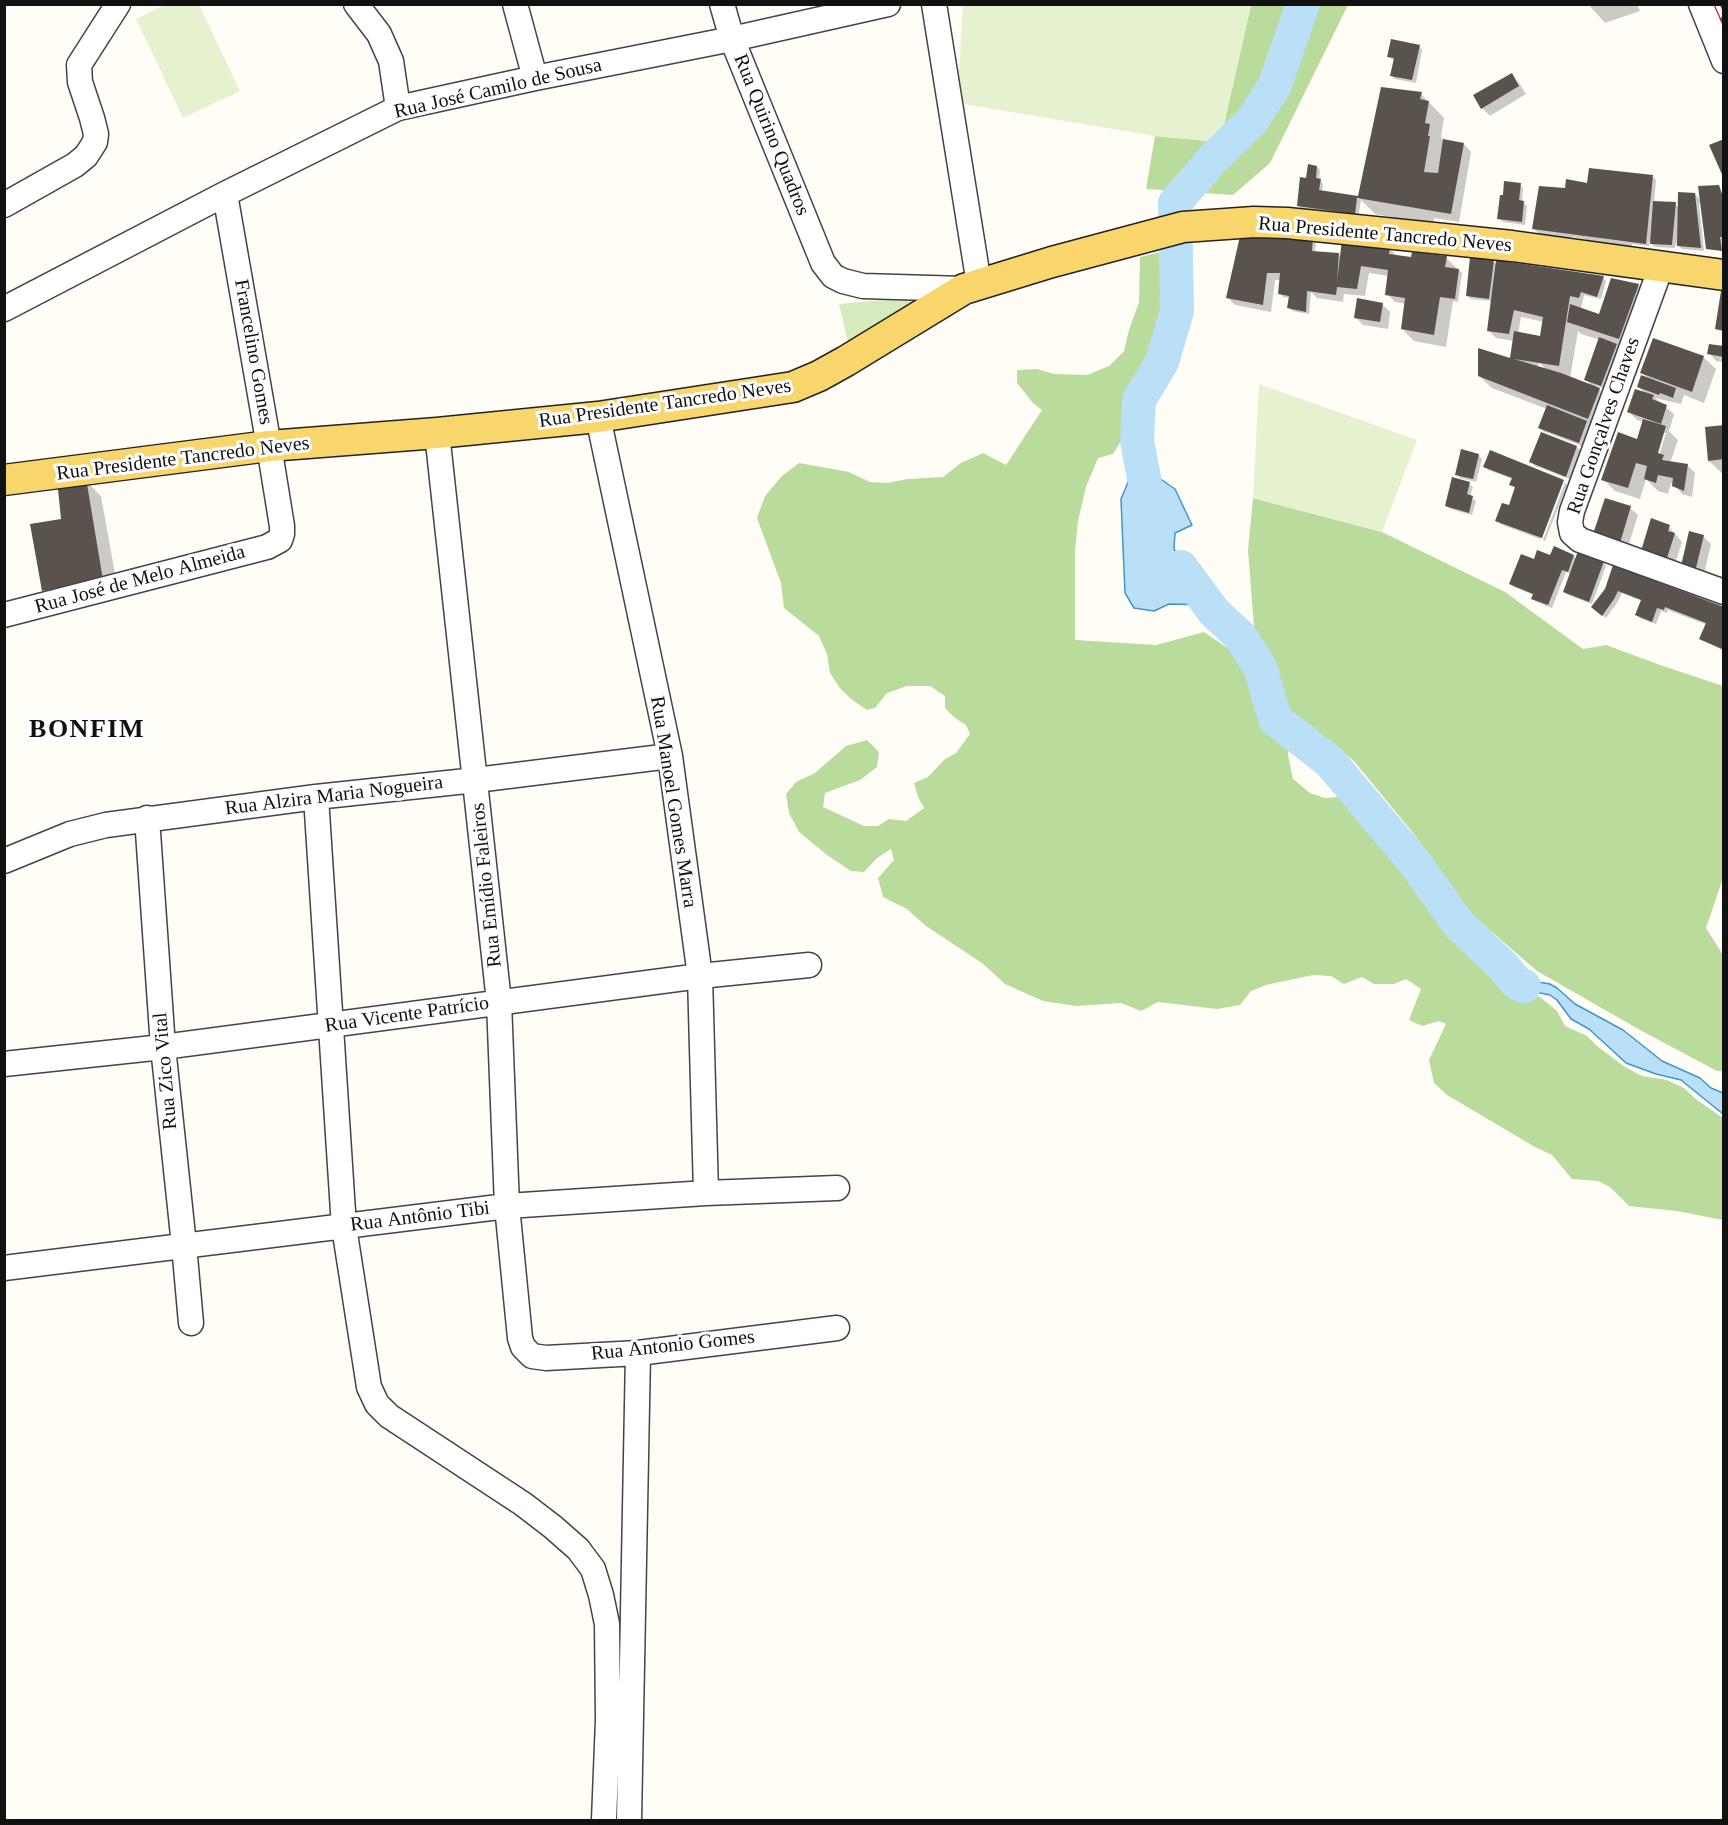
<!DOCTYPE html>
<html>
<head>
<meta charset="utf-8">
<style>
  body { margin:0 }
  #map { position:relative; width:1728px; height:1825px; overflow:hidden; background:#fffdf5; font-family:"Times New Roman",serif }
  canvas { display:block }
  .frame { position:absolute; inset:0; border:6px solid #111; pointer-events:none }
</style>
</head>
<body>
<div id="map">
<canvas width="1728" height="1825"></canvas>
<div class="frame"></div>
</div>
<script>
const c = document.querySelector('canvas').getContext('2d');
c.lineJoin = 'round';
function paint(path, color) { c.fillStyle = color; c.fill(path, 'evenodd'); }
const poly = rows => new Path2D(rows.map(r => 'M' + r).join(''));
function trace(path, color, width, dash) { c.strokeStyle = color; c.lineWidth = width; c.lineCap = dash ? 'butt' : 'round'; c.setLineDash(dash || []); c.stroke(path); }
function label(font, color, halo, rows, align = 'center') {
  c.font = font + ' "Times New Roman",serif'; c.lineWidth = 6; c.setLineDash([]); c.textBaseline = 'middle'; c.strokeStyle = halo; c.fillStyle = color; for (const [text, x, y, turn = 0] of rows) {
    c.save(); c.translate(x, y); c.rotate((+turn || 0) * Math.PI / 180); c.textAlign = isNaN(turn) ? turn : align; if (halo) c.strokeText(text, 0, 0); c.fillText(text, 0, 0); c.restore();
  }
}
const green = poly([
  [927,296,848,342,839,304]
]);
const forest = poly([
  [1251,5,1348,5,1270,163,1233,195,1146,189,1155,136,1220,142],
  [1164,251,1167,255,1165,305,1162,325,1154,344,1151,363,1135,391,1131,405,1128,429,1113,454,1098,458,1086,487,1078,521,1075,551,1075,640,1156,645,1204,632,1226,647,1235,649,1248,673,1255,693,1256,709,1265,728,1276,732,1288,742,1288,755,1293,779,1310,793,1325,798,1338,797,1356,809,1369,827,1408,871,1436,916,1452,936,1467,949,1482,955,1505,976,1516,989,1524,994,1540,997,1557,1011,1565,1026,1587,1036,1597,1046,1625,1067,1642,1076,1667,1080,1684,1088,1697,1100,1723,1118,1723,1220,1677,1211,1629,1206,1610,1187,1598,1181,1572,1179,1552,1155,1535,1147,1447,1095,1434,1083,1429,1060,1446,1024,1439,1021,1422,1026,1409,1020,1421,989,1406,979,1394,984,1374,984,1362,977,1344,984,1331,976,1313,975,1266,985,1251,991,1240,1005,1217,1009,1158,1002,1141,1011,1121,1003,1076,1006,1043,1001,1005,984,982,963,926,926,907,909,883,897,878,878,894,860,891,849,877,858,864,872,851,871,827,855,799,832,789,813,786,794,796,782,815,773,846,746,867,740,879,752,877,767,860,780,825,793,823,807,864,826,878,826,889,819,906,821,924,808,918,797,914,783,928,777,945,759,956,753,970,734,966,725,955,718,945,708,945,696,930,686,907,686,887,693,875,708,867,710,851,699,839,687,830,673,827,654,819,636,784,608,781,583,757,518,765,496,782,476,799,463,849,472,870,482,887,483,908,479,943,477,961,463,983,453,1006,465,1042,410,1033,403,1017,383,1017,370,1037,369,1054,374,1087,375,1109,366,1124,351,1129,330,1139,302,1140,257],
  [1253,498,1382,532,1505,592,1583,649,1606,645,1663,666,1723,686,1723,878,1706,928,1723,955,1723,1071,1717,1071,1640,1030,1537,971,1471,914,1413,833,1354,761,1285,707,1254,627,1248,550]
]);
const pitch = poly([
  [167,4,199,5,240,91,183,118,136,19],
  [963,5,1251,5,1220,142,1155,136,957,103],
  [1259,384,1417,440,1382,532,1253,498]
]);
const water = poly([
  [1138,474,1148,475,1162,480,1175,489,1192,525,1175,533,1174,548,1179,564,1189,569,1198,581,1205,592,1209,605,1169,604,1154,611,1134,608,1125,593,1121,499,1129,480,1138,474],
  [1487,950,1521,979,1550,984,1557,988,1575,1004,1623,1030,1662,1061,1700,1078,1711,1088,1723,1093,1723,1114,1681,1080,1656,1074,1626,1063,1589,1029,1571,1019,1557,1000,1550,995,1517,988,1487,950]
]);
const shadow = poly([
  [1588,4,1637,4,1640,11,1605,23],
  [1419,46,1422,50,1416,83,1395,79,1392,76,1395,61,1389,57],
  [1512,75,1519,83,1526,94,1490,116,1482,108],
  [1382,88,1421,94,1444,118,1441,137,1445,141,1464,144,1471,152,1459,222,1434,218,1433,225,1375,214,1361,200,1358,217,1302,209,1298,205,1307,180,1317,167,1320,170,1319,180,1323,184,1322,192,1359,199],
  [1653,177,1656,180,1654,202,1675,204,1679,208,1695,194,1701,201,1724,205,1724,250,1708,248,1701,202,1699,203,1704,251,1682,249,1676,243,1675,248,1655,247,1649,241,1649,246,1632,244,1631,255,1598,252,1585,239,1572,237,1571,244,1546,241,1534,229,1567,190,1588,184],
  [1520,185,1523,188,1522,202,1527,206,1525,225,1503,222,1499,219],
  [1312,238,1316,241,1315,253,1338,254,1342,258,1389,247,1397,257,1446,258,1462,273,1458,302,1453,301,1446,347,1414,341,1402,329,1406,304,1395,302,1387,294,1389,276,1369,273,1365,296,1344,294,1343,302,1317,298,1311,292,1309,314,1292,311,1289,308,1290,298,1283,297,1280,293,1280,280,1275,280,1271,312,1235,305,1227,297],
  [1493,261,1497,266,1603,278,1606,281,1601,299,1584,295,1581,309,1600,316,1638,285,1650,297,1604,389,1595,385,1611,402,1600,430,1590,426,1582,446,1543,431,1540,427,1547,409,1492,388,1479,376,1517,362,1512,357,1514,341,1496,338,1488,330,1492,301,1471,299,1467,295],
  [1521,317,1544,322,1541,340,1518,334],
  [1578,331,1581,334,1600,340,1586,380,1594,388,1570,378],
  [1539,362,1547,371,1538,368],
  [1382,304,1390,312,1388,329,1363,325,1355,317],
  [1724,347,1724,362,1716,361,1709,353],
  [1703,357,1716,369,1704,403,1684,395,1681,404,1655,398,1674,414,1669,431,1678,440,1670,463,1687,465,1695,473,1692,497,1682,494,1674,484,1671,483,1668,494,1658,491,1646,479,1640,499,1615,491,1603,479,1638,441,1643,422,1637,420,1629,412,1645,393,1638,387,1650,380,1642,373],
  [1663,433,1666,433,1657,461,1654,460],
  [1724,426,1724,475,1709,461],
  [1577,447,1580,450,1570,479,1535,466,1531,462],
  [1478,455,1482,459,1476,482,1460,478,1457,474],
  [1485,466,1562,481,1540,539,1500,524,1497,520,1509,507,1516,489,1511,484,1513,479,1488,470],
  [85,480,101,496,119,596,59,606,43,590,63,520,57,484],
  [1565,483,1567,485,1545,541,1543,540],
  [1469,484,1473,487,1470,497,1476,501,1472,515,1450,509,1446,506],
  [1630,508,1638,515,1627,550,1595,533],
  [1669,527,1682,542,1674,567,1650,559],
  [1703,536,1711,544,1703,578,1690,574],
  [1574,556,1577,559,1603,562,1606,566,1592,604,1568,595,1565,592,1571,574,1566,572,1552,608,1537,602,1533,599,1534,595,1514,587,1510,584,1534,561,1551,557],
  [1614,567,1724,609,1724,651,1701,639,1707,625,1668,610,1667,613,1661,611,1656,624,1641,619,1637,615,1643,601,1622,593,1617,603,1606,618,1596,610]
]);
const river = poly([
  [1152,520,1137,441,1139,400,1162,362,1177,311,1175,203,1212,160,1251,122,1274,87,1303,4],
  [1181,567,1214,612,1240,636,1260,667,1275,719,1330,762,1415,863,1460,926,1504,967,1517,983,1524,986]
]);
const building = poly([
  [1391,39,1420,45,1412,80,1390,76,1394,58,1387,57],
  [1512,73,1519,86,1481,109,1473,95],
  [1381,87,1422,92,1420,99,1429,101,1425,123,1430,124,1428,136,1430,136,1424,172,1438,173,1443,139,1464,143,1451,214,1357,198,1355,214,1297,206,1300,177,1306,178,1308,164,1317,166,1316,178,1321,179,1319,190,1358,196],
  [1724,139,1724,179,1709,145],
  [1589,168,1653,175,1646,244,1532,229,1539,186,1565,188,1566,179,1587,183],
  [1504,181,1521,183,1519,200,1524,201,1522,222,1497,219,1500,195,1503,195],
  [1719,185,1724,200,1724,237,1720,237,1722,251,1706,249,1698,186],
  [1678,192,1695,193,1701,248,1677,246],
  [1653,201,1676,202,1672,245,1650,244],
  [1240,236,1313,237,1312,251,1339,253,1337,282,1342,239,1390,246,1389,254,1411,257,1412,252,1447,256,1445,267,1459,269,1455,299,1440,297,1434,335,1401,329,1405,298,1385,295,1388,270,1361,266,1357,289,1337,287,1336,295,1307,291,1306,312,1287,308,1289,296,1278,294,1280,273,1267,273,1263,305,1226,298],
  [1470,257,1494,260,1489,299,1466,296],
  [1496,260,1604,276,1597,297,1581,292,1579,298,1570,296,1559,366,1514,359,1561,373,1600,388,1588,419,1478,376,1478,348,1510,358,1514,331,1540,336,1543,317,1514,310,1509,334,1487,331],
  [1611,278,1639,284,1619,339,1567,322,1570,304,1599,314],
  [1721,291,1724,291,1724,331,1715,329],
  [1357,298,1383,303,1380,322,1354,318],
  [1599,337,1617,344,1601,386,1584,380],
  [1653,338,1704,356,1692,392,1640,373],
  [1709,344,1724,346,1724,357,1707,354],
  [1641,375,1676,388,1673,398,1660,393,1659,395,1637,387],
  [1635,389,1654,395,1652,399,1667,405,1661,424,1627,412],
  [1547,405,1587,421,1579,443,1538,428],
  [1643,419,1666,426,1658,453,1664,455,1662,460,1688,464,1684,491,1672,486,1673,478,1658,475,1656,483,1644,479,1647,466,1636,463,1628,488,1601,480,1618,432,1637,439],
  [1724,425,1724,459,1708,461,1705,427],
  [1541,432,1577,446,1566,477,1529,462],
  [1461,449,1479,454,1473,479,1455,475],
  [1490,450,1564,480,1542,538,1495,521,1502,503,1509,505,1515,487,1509,485,1512,478,1483,467],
  [1452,477,1470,482,1467,494,1473,496,1469,513,1445,506],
  [86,478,103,580,42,591,30,524,61,519,58,489,55,483],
  [1605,498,1631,506,1620,543,1593,534],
  [1651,518,1670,525,1668,531,1675,533,1666,561,1641,551],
  [1689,531,1704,535,1695,572,1681,566],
  [1554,546,1574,555,1568,572,1562,570,1548,605,1531,599,1533,594,1509,584,1521,554,1534,559,1537,550,1550,555],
  [1578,551,1604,561,1589,602,1563,592],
  [1613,565,1724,607,1722,649,1699,639,1706,623,1665,607,1664,610,1657,608,1652,622,1635,615,1641,600,1618,591,1614,599,1602,616,1591,607,1605,589]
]);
const minor = poly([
  [356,4,379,34,391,61,398,108],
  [515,4,535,78],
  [722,4,732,39,823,263,833,276,843,281,863,286,964,289],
  [934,4,979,284],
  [1701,4,1724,61],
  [4,205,75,165,86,156,95,142,96,134,92,118,80,82,79,65,118,4],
  [1661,267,1572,511,1570,522,1572,533,1580,540,1724,592],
  [4,309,225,194,398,108,535,78,732,39,888,4],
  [598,417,670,756,700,976,706,1193],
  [437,433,499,1002,507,1206,520,1338,523,1347,532,1356,546,1358,638,1353,837,1328],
  [4,615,267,547,280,540,282,534,282,526,269,446,225,194],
  [316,797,344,1227,369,1387,377,1404,389,1416,523,1504,553,1527,578,1549,593,1569,601,1595,607,1624,608,1720,604,1820],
  [147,818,163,1047,184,1245,191,1323],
  [4,861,70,834,106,825,316,797,476,780,670,756],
  [4,1064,163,1047,700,976,809,965],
  [4,1268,507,1206,706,1193,837,1188],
  [629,1820,638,1353]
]);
const major = poly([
  [4,480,269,446,437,433,598,417,793,387,819,376,846,361,964,289,1052,262,1183,227,1254,222,1287,223,1512,246,1724,275]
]);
const rail = poly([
  [1717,4,1724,20]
]);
const streetNames = [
  ["Rua José Camilo de Sousa",498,89,-13],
  ["Rua Quirino Quadros",771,135,68],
  ["Rua Presidente Tancredo Neves",1385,235,5],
  ["Francelino Gomes",253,352,80],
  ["Rua Presidente Tancredo Neves",665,404,-8],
  ["Rua Gonçalves Chaves",1604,426,-71],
  ["Rua Presidente Tancredo Neves",183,459,-7],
  ["Rua José de Melo Almeida",140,580,-15],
  ["Rua Alzira Maria Nogueira",334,796,-7],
  ["Rua Manoel Gomes Marra",673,802,81],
  ["Rua Emídio Faleiros",487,885,-96],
  ["Rua Vicente Patrício",407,1015,-8],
  ["Rua Zico Vital",166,1071,-95],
  ["Rua Antônio Tibi",420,1217,-7],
  ["Rua Antonio Gomes",673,1346,-6]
];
const districtNames = [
  ["BONFIM",87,730]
];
paint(green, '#d5ebbd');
paint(forest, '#b9dc9c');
paint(pitch, '#e6f2cf');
paint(water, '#b9e0f7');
trace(water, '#3f96cf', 1.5);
paint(shadow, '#0003');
trace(river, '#b9e0f7', 34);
paint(building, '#5a524d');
trace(minor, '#444', 27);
trace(major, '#222', 33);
trace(minor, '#fff', 24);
trace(major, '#f9d66b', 30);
trace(rail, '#c4262e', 7);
trace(rail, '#fff', 4.5, [14]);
label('20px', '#111', '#fff', streetNames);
c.letterSpacing = '1.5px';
label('bold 26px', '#111', '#fff', districtNames);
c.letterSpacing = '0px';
</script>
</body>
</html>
